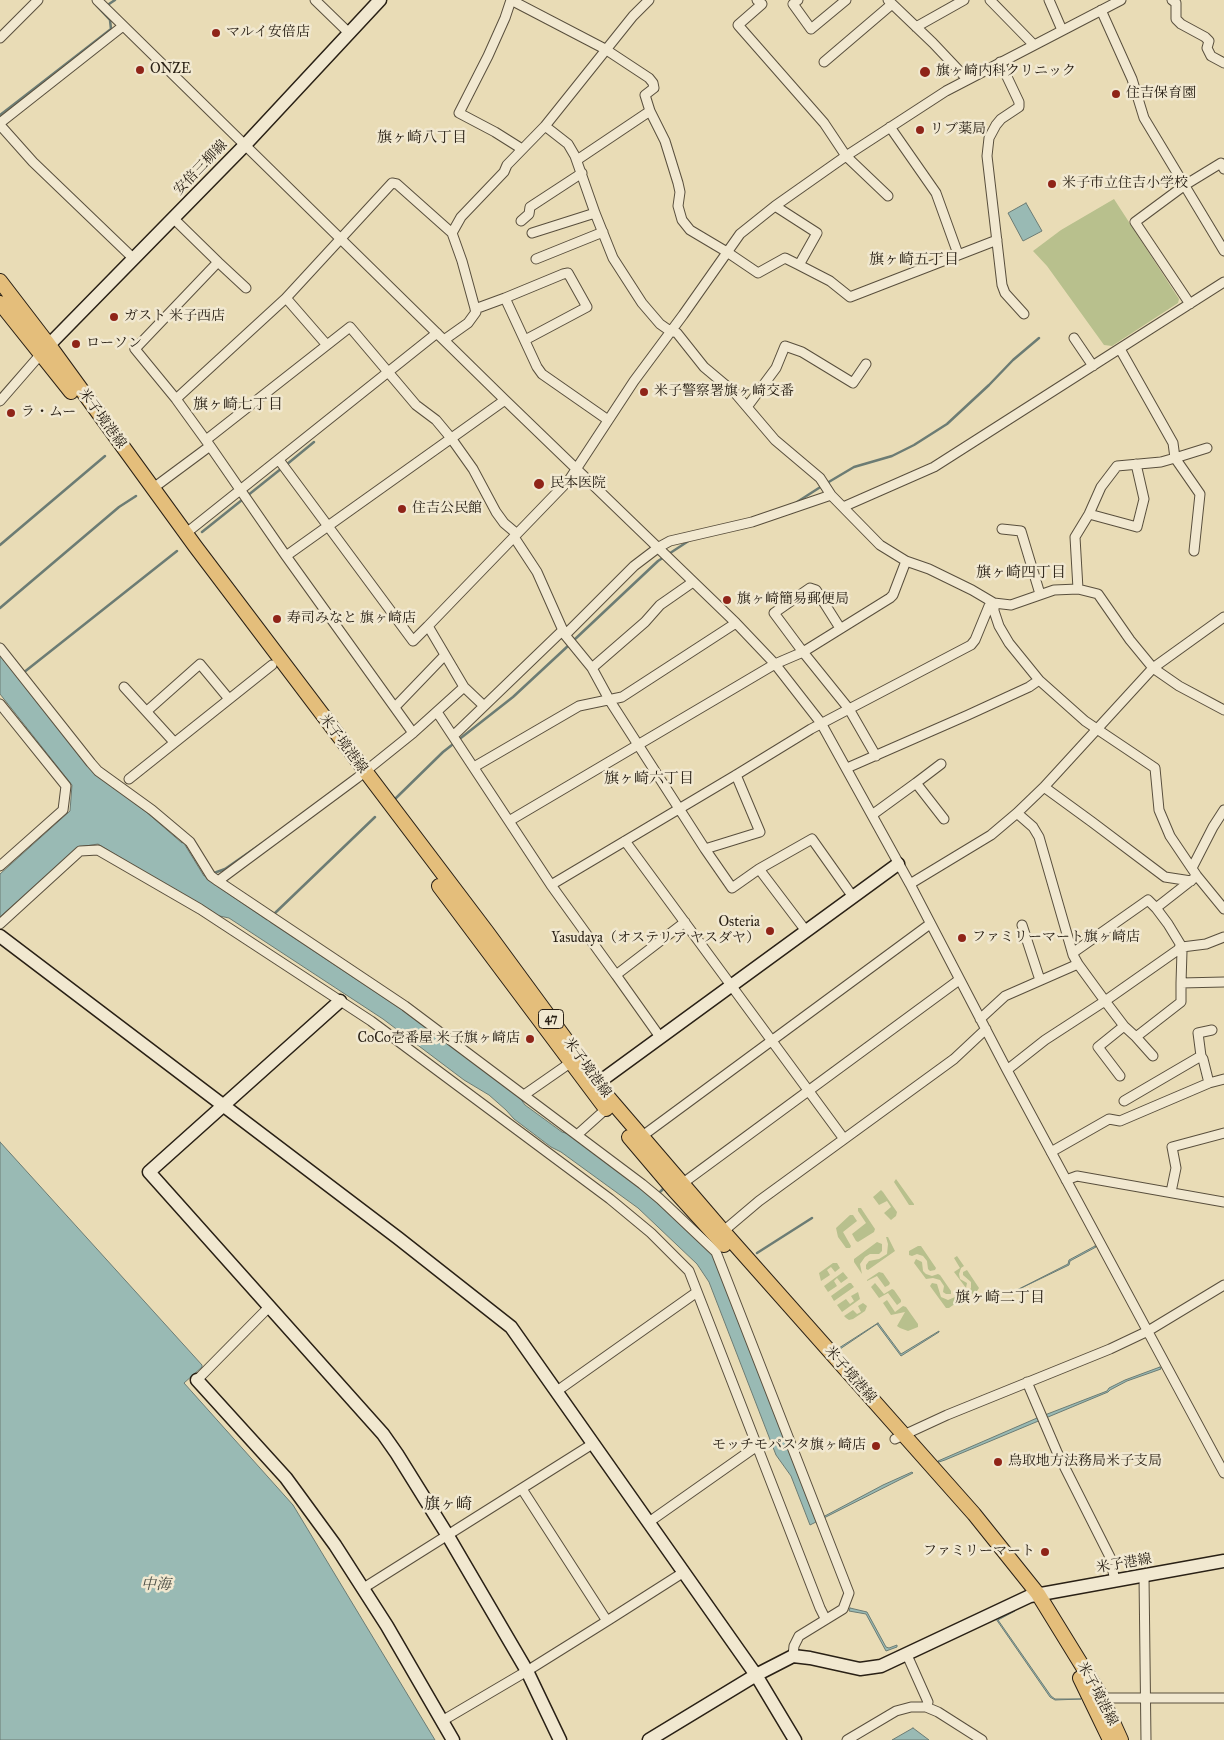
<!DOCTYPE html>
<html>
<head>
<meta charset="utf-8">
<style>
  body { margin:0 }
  canvas { display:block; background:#e9dcb6 }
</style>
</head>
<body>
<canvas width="1224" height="1740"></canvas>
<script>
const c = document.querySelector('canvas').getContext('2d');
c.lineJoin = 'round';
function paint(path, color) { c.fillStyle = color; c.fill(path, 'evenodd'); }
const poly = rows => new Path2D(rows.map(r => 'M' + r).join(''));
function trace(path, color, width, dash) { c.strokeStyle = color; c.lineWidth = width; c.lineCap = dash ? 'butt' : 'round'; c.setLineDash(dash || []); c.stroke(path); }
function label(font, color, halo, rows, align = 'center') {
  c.font = font + ' "IM FELL Great Primer","Noto Serif JP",serif'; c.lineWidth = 5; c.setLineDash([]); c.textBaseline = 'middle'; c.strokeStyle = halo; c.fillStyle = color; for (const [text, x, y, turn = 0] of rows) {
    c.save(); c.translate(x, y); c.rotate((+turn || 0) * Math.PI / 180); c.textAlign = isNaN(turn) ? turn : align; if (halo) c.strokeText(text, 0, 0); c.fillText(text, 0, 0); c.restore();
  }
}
const green = poly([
  [1114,199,1179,299,1178,303,1112,346,1104,345,1047,266,1033,251,1061,230],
  [896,1179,914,1204,914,1205,909,1205,894,1182],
  [881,1190,883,1192,897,1212,896,1216,891,1220,884,1213,891,1207,887,1201,879,1205,873,1197],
  [858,1208,861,1208,875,1229,874,1232,858,1242,856,1241,852,1234,866,1223,858,1211],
  [850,1215,853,1215,857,1221,843,1232,851,1246,850,1248,846,1248,838,1237,836,1228],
  [886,1237,888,1237,895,1251,868,1270,866,1269,866,1265,869,1261,879,1259,887,1254,888,1244],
  [877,1242,882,1244,882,1251,879,1254,870,1254,865,1257,860,1264,862,1274,854,1262,854,1259],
  [918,1246,921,1246,936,1268,935,1270,930,1271,928,1269,927,1261,923,1256,917,1254,912,1256,909,1255,909,1251],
  [957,1256,964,1266,961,1268,959,1274,960,1279,967,1283,966,1288,954,1272,960,1268,954,1258],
  [916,1259,922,1262,923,1271,926,1274,932,1276,938,1274,940,1275,951,1291,951,1294,946,1294,943,1292,944,1286,940,1280,933,1278,926,1279,914,1263],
  [833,1263,837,1263,840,1268,835,1272,831,1267,827,1270,830,1275,821,1281,819,1273],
  [967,1270,979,1288,977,1291,972,1294,968,1292,971,1288,971,1282,963,1275,963,1272],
  [843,1272,848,1278,841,1283,837,1278,834,1281,837,1286,828,1292,824,1286],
  [879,1272,883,1273,890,1283,889,1285,885,1287,877,1276,867,1281,867,1280],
  [849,1283,851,1283,854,1287,834,1301,831,1296],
  [875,1283,884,1294,892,1289,894,1290,901,1300,901,1302,897,1305,888,1293,879,1298,871,1287],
  [932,1283,937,1284,941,1297,948,1300,955,1297,957,1300,956,1303,949,1308,946,1308,930,1286],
  [858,1292,860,1299,842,1312,837,1305,846,1299,850,1304,854,1301,851,1296],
  [887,1300,895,1312,903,1306,906,1307,918,1324,918,1327,908,1331,900,1328,897,1326,905,1312,891,1315,883,1303],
  [863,1303,867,1306,865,1311,853,1319,849,1320,846,1318,844,1316,853,1310,857,1314,861,1312,858,1306]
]);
const water = poly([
  [1026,203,1042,231,1023,241,1008,213,1026,203],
  [0,655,93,772,145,811,182,843,185,841,187,843,185,845,204,876,207,875,209,878,207,879,267,920,268,919,271,920,270,922,401,1009,520,1098,525,1105,562,1132,569,1134,577,1141,579,1140,581,1143,651,1196,707,1248,713,1255,823,1517,883,1485,912,1472,913,1473,810,1525,791,1476,776,1455,709,1282,697,1264,638,1208,561,1152,551,1147,514,1119,506,1110,489,1095,464,1080,383,1019,229,918,215,915,98,844,79,847,0,917,0,874,70,811,72,785,0,694,0,655],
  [0,1142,202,1365,202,1367,184,1383,293,1505,435,1740,0,1740,0,1142],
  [1095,1246,1096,1247,1070,1261,1069,1265,1015,1291,1068,1264,1069,1260,1095,1246],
  [878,1323,901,1354,939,1331,939,1332,901,1356,877,1324,840,1349,839,1348,878,1323],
  [1160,1367,1161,1369,1127,1381,1110,1390,1108,1392,945,1460,939,1462,938,1461,1037,1418,1107,1391,1109,1388,1125,1380,1160,1367],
  [850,1608,867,1612,886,1647,889,1648,897,1645,897,1647,886,1651,866,1614,849,1611,850,1608],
  [1014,1610,1015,1611,998,1620,1051,1696,1055,1699,1081,1699,1055,1700,1050,1697,996,1619,1014,1610],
  [913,1728,929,1740,892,1740,913,1728]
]);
const stream = poly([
  [109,4,115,0],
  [0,115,111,29,110,20,97,6],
  [286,465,314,442],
  [827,483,854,467,892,456,914,445,947,424,989,385,1013,360,1039,338],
  [797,502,822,486],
  [202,532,282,468],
  [0,545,105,456],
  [0,608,119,507,136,496],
  [573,641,658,561,690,540],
  [23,673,177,551],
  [395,799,443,752,513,697,569,645],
  [214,873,225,869,261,844],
  [274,914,375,817],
  [659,1193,663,1189],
  [757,1253,812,1218]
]);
const street = poly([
  [97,0,505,400,736,623,775,664,821,723,910,884,1007,1070,1224,1473],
  [315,0,349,33],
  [511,0,605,49,649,78,653,83,654,88,645,95,650,111,665,141,678,183,680,192,678,206,682,220,690,230,727,252,758,273,785,258,799,265],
  [511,0,505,18,488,56,459,113,495,132,522,149],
  [757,0,762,4,738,25,824,123,846,156,888,196],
  [798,0,793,4,811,29,846,0],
  [888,0,933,43,967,79],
  [990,0,1034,45],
  [1049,0,1062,30],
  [1172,0,1176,3,1176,19,1181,24,1205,37,1209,41,1207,48,1211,56,1224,63],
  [1101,10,1132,79,1144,118,1224,251],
  [916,27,964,0],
  [0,38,38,0],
  [824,62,892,4],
  [1000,62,1019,102,1019,107,1001,119,996,125,989,138,987,156,1002,285,1005,293,1024,314],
  [0,123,123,26],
  [0,125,33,162,134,259],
  [545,126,633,16,649,0],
  [890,127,936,193,958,254],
  [577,160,650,111],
  [775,206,817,233,799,265,830,281,850,297,997,240],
  [173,218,218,262,135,349,176,399,210,446,286,556,413,733],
  [521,221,529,214,530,207,582,173],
  [532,233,595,213],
  [536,259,603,232],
  [218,262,246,288],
  [286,298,392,183,397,184,452,233],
  [505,298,563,274,568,273,587,307,525,340],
  [1190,304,1135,222,1185,185,1221,163,1224,169],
  [475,309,505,298,537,367,542,374,608,420],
  [1074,338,1093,366],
  [444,340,468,323,476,312,462,261,452,233,461,217,504,172,507,165,545,126,568,144,575,156,595,213,613,258,642,303,660,324,670,331,677,333,704,367,735,393,775,440,820,478,831,495,880,545,906,561,929,569,972,590,994,603,1011,605,1054,590,1078,589,1098,594,1130,640,1153,668,1179,686,1224,710],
  [176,399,286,298,326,344],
  [0,401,40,355],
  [747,407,776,368,785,346,802,352,853,383,866,364],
  [206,440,350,327,416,405,436,420,451,438,473,469,496,512,504,523,517,534],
  [279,460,413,641,428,626],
  [152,489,210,446],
  [843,507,934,467,1224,282],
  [1089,514,1137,527,1144,499,1136,464],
  [1002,529,1021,531,1040,594],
  [185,534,437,333],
  [514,537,537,572,565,635],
  [1194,551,1200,494,1175,458,1207,448],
  [286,556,505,400],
  [693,582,660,605,645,622,592,668,610,701,705,849],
  [1078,589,1075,537,1089,514,1101,487,1117,466,1161,462,1175,458,1173,443,1120,349],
  [994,603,994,611,999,626,1009,643,1039,680],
  [0,648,91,763,98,771,152,810,190,842,211,876,218,881],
  [592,668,565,635,634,566,659,547,670,541,752,522,831,495],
  [124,687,174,742],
  [464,687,484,706],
  [0,704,66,786,63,810,0,866],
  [395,707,445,655],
  [147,711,200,664,229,699],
  [437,712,551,885,616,975,685,922],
  [453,736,562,631],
  [876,756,849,709,971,645,975,640,989,606,994,603],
  [474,767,579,706,622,697,736,623],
  [847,768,968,715,1029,687,1039,680,1085,721,1155,768,1159,810,1170,836,1197,876,1224,909],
  [736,775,760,832,705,849,732,888,759,869,806,931],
  [129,779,272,665],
  [916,783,941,764],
  [1044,787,1092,822,1165,877,1191,881],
  [1017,813,1033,827,1039,837,1073,955,1078,964,1105,1001,1124,1026,1136,1037,1181,1002,1181,983],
  [872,815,916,783,944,819],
  [509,821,775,664,803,652,890,598,893,595,906,561],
  [625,841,844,1139],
  [1192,868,1213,827,1224,810],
  [759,869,812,839,853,897],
  [910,884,991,835,1017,813,1044,787,1153,668,1224,617],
  [551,885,736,775,811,729,849,709,803,652,774,613,810,588,816,590,840,628],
  [1156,908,1168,924,1182,947],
  [0,924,80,851,98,850,200,909,371,1021,610,1199,651,1233,689,1271,820,1608,825,1618],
  [1022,925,1040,980],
  [1179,948,1182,951,1181,983,1224,982],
  [1074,952,1148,900,1156,908,1193,879],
  [616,975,660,1037],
  [980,1019,1005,996,1078,964],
  [1136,1037,1153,1056],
  [1201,1056,1198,1033,1212,1030],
  [1007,1070,1045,1040,1105,1001,1182,947,1206,944,1224,937],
  [1120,1076,1098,1047,1124,1026],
  [524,1095,570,1063],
  [1124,1101,1201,1056,1203,1059,1209,1083],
  [577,1135,606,1109],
  [641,1137,930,924],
  [1051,1152,1109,1119,1120,1121,1209,1083,1224,1079],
  [1066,1180,1077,1176,1224,1202],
  [683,1183,959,980],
  [1171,1192,1176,1168,1172,1147,1224,1133],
  [720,1234,759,1201,954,1059,986,1029],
  [197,1380,270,1306],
  [1027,1382,1057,1452,1110,1557,1115,1581],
  [557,1391,697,1292],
  [895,1439,947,1415,1110,1349,1148,1331,1224,1285],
  [522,1489,607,1621,684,1572],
  [649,1522,757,1446],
  [1144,1576,1146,1740],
  [362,1589,594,1443],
  [907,1655,928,1702,926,1707],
  [793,1656,794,1646,799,1636,843,1609,849,1593,716,1252,660,1199,642,1184,405,1006,218,881,357,778,413,733,464,687,428,626,569,480,634,381,683,315,740,234,775,206,846,156,946,91,1121,0],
  [1102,1698,1224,1698],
  [442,1721,527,1671,607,1621],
  [847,1740,896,1711,911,1707,926,1707,938,1712,982,1740]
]);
const secondary = poly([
  [43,351,245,145,380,0],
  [0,936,398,1238,511,1327,756,1675,795,1740],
  [340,1001,149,1172,383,1434,397,1454,448,1536,527,1671,560,1740],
  [591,1088,898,864],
  [197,1380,286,1478,335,1545,387,1626,453,1740],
  [649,1740,756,1675,793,1656,810,1658,860,1669,881,1666,1030,1596,1224,1561]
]);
const primary = poly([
  [0,281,49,345,195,546,487,932,608,1097,723,1231,974,1514,1038,1594,1102,1698,1121,1740],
  [0,303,71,392],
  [439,886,606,1109],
  [629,1137,674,1190,724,1245],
  [1080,1678,1110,1740]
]);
const markers = [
  [216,33,5,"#8f2418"],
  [140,70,5,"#8f2418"],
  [925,72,6,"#8f2418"],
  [1116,94,5,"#8f2418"],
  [920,130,5,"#8f2418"],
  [1052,184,5,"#8f2418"],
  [114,317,5,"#8f2418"],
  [76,344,5,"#8f2418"],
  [644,392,5,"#8f2418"],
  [11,413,5,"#8f2418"],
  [539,484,6,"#8f2418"],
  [402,509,5,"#8f2418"],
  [727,600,5,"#8f2418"],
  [277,619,5,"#8f2418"],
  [770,931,5,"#8f2418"],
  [962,938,5,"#8f2418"],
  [530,1039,5,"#8f2418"],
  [876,1446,5,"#8f2418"],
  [998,1462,5,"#8f2418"],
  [1045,1552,5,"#8f2418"]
];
const shields = [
  [551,1019,25]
];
const shieldNames = [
  ["47",551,1019]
];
const poiNames = [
  ["マルイ安倍店",226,33],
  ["ONZE",150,70],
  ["旗ヶ崎内科クリニック",936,72],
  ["住吉保育園",1126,94],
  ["リブ薬局",930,130],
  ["米子市立住吉小学校",1062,184],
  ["ガスト 米子西店",124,317],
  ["ローソン",86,344],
  ["米子警察署旗ヶ崎交番",654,392],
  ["ラ・ムー",21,413],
  ["民本医院",550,484],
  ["住吉公民館",412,509],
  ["旗ヶ崎簡易郵便局",737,600],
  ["寿司みなと 旗ヶ崎店",287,619],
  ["Osteria",760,923,"right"],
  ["Yasudaya（オステリア ヤスダヤ）",760,939,"right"],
  ["ファミリーマート旗ヶ崎店",972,938],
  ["CoCo壱番屋 米子旗ヶ崎店",520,1039,"right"],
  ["モッチモパスタ旗ヶ崎店",866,1446,"right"],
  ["鳥取地方法務局米子支局",1008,1462],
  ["ファミリーマート",1035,1552,"right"]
];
const streetNames = [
  ["安倍三柳線",201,168,-46],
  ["米子境港線",102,419,54],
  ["米子境港線",343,744,53],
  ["米子境港線",587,1068,54],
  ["米子境港線",850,1375,49],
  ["米子港線",1124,1564,-10],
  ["米子境港線",1097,1694,62]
];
const neighbourhoodNames = [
  ["旗ヶ崎八丁目",422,138],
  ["旗ヶ崎五丁目",914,260],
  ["旗ヶ崎七丁目",238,405],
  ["旗ヶ崎四丁目",1021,573],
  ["旗ヶ崎六丁目",649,779],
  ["旗ヶ崎二丁目",1000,1298]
];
const waterNames = [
  ["中海",156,1585]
];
const quarterNames = [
  ["旗ヶ崎",448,1505]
];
paint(green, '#b8c08d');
paint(water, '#99bab4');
trace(water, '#6c7c74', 1);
trace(stream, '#6c7c74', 2.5);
trace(street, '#594f3d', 11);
trace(secondary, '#292015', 15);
trace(primary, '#292015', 16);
trace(street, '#f1e8d0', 9);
trace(secondary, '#f1e8d0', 12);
trace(primary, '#e4be7b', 14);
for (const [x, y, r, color] of markers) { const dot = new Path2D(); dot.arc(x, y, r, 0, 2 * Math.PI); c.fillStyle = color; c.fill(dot); trace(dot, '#f1e8d0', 2); }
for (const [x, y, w] of shields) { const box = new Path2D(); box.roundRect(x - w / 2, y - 9.5, w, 19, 4); c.fillStyle = '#f1e8d0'; c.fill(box); trace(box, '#292015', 1); }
label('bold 12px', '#292015', null, shieldNames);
label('14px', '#292015', '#f1e8d0', poiNames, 'left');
label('14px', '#292015', '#f1e8d0', streetNames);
label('15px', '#292015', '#f1e8d0', neighbourhoodNames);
label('italic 15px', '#4b4e45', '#f1e8d0', waterNames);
label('16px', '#292015', '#f1e8d0', quarterNames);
</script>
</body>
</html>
